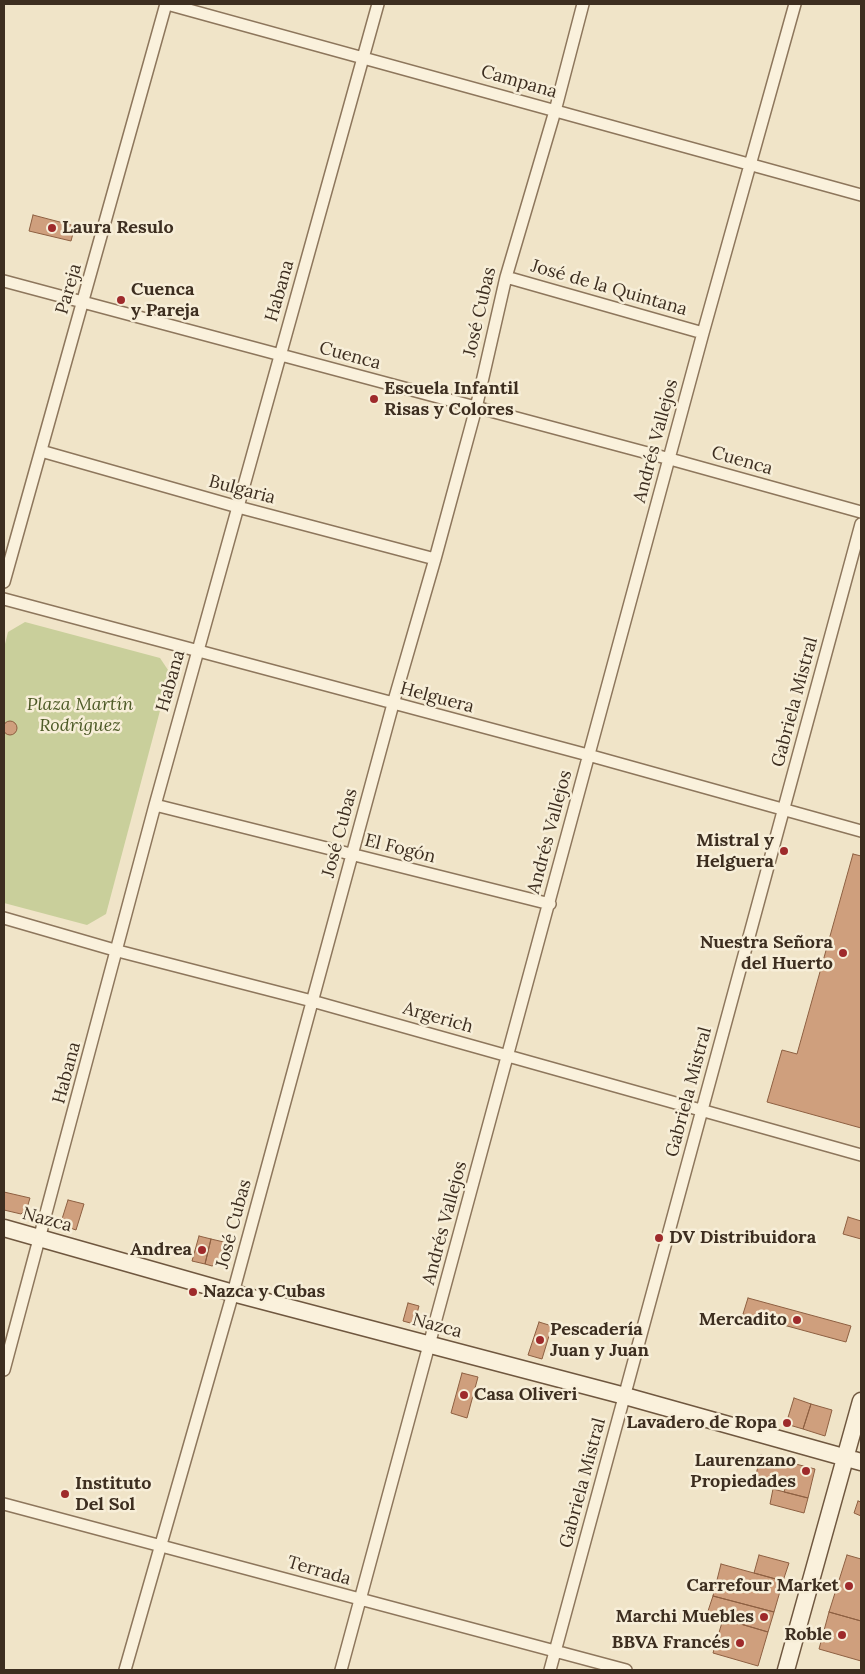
<!DOCTYPE html>
<html>
<head>
<meta charset="utf-8">
<style>
  body { margin:0 }
  #map { position:relative; width:865px; height:1674px; overflow:hidden; background:#f0e4c8; font-family:Lora,serif }
  canvas { display:block }
  .frame { position:absolute; inset:0; border:5px solid #3d2e20; pointer-events:none }
</style>
</head>
<body>
<div id="map">
<canvas width="865" height="1674"></canvas>
<div class="frame"></div>
</div>
<script>
const c = document.querySelector('canvas').getContext('2d');
c.lineJoin = 'round';
function paint(path, color) { c.fillStyle = color; c.fill(path, 'evenodd'); }
const poly = rows => new Path2D(rows.map(r => 'M' + r).join(''));
function trace(path, color, width, dash) { c.strokeStyle = color; c.lineWidth = width; c.lineCap = dash ? 'butt' : 'round'; c.setLineDash(dash || []); c.stroke(path); }
function label(font, color, halo, rows, align = 'center') {
  c.font = font + ' Lora,serif'; c.lineWidth = 5; c.setLineDash([]); c.textBaseline = 'middle'; c.strokeStyle = halo; c.fillStyle = color; for (const [text, x, y, turn = 0] of rows) {
    c.save(); c.translate(x, y); c.rotate((+turn || 0) * Math.PI / 180); c.textAlign = isNaN(turn) ? turn : align; if (halo) c.strokeText(text, 0, 0); c.fillText(text, 0, 0); c.restore();
  }
}
const green = poly([
  [25,622,160,658,170,673,106,914,87,925,4,903,4,648,8,632]
]);
const building = poly([
  [33,215,75,226,71,241,29,231,33,215],
  '3 728a7 7 0 1 1 14 0a7 7 0 1 1-14 0Z',
  [853,854,861,856,861,1128,767,1102,782,1050,797,1054,853,854],
  [4,1192,30,1198,27,1208,21,1214,4,1210,4,1192],
  [68,1200,84,1204,76,1230,67,1227,62,1219,68,1200],
  [848,1217,861,1221,861,1239,843,1234,848,1217],
  [199,1236,211,1239,205,1264,192,1261,199,1236],
  [211,1239,228,1243,223,1261,212,1266,205,1264,211,1239],
  [748,1298,851,1326,846,1342,743,1314,748,1298],
  [408,1303,419,1306,414,1324,403,1321,408,1303],
  [539,1322,552,1326,542,1359,528,1355,539,1322],
  [462,1373,478,1377,467,1418,451,1413,462,1373],
  [794,1398,811,1404,803,1429,786,1424,794,1398],
  [811,1404,832,1410,825,1436,803,1429,811,1404],
  [761,1455,815,1469,808,1498,784,1492,787,1481,773,1477,771,1484,760,1481,758,1488,753,1486,761,1455],
  [773,1489,808,1498,804,1513,770,1504,773,1489],
  [858,1501,861,1502,861,1516,854,1513,858,1501],
  [759,1555,789,1563,783,1581,754,1573,759,1555],
  [847,1555,861,1559,861,1621,829,1612,847,1555],
  [721,1564,783,1581,774,1612,713,1596,721,1564],
  [713,1596,774,1612,768,1632,707,1614,713,1596],
  [829,1612,861,1621,861,1661,819,1649,829,1612],
  [723,1619,768,1632,758,1666,713,1653,723,1619]
]);
const street = poly([
  [167,4,861,195],
  [506,277,703,333],
  [4,281,670,459,861,512],
  [41,451,238,507,435,559],
  [4,582,166,4],
  [4,599,588,755,861,831],
  [155,805,550,904],
  [4,918,118,951,312,1001,861,1155],
  [4,1370,155,805,378,4],
  [4,1504,626,1670],
  [125,1670,233,1293,393,704,435,559,476,408,506,277,555,111,583,4],
  [341,1670,703,333,795,4],
  [550,1670,861,524]
]);
const secondary = poly([
  [4,1228,233,1293,625,1396,861,1462],
  [786,1670,861,1401]
]);
const markers = [
  [52,228,5,"#9e2a2b"],
  [121,300,5,"#9e2a2b"],
  [374,399,5,"#9e2a2b"],
  [784,851,5,"#9e2a2b"],
  [843,953,5,"#9e2a2b"],
  [659,1238,5,"#9e2a2b"],
  [202,1250,5,"#9e2a2b"],
  [193,1292,5,"#9e2a2b"],
  [797,1320,5,"#9e2a2b"],
  [540,1340,5,"#9e2a2b"],
  [464,1395,5,"#9e2a2b"],
  [787,1423,5,"#9e2a2b"],
  [806,1471,5,"#9e2a2b"],
  [65,1494,5,"#9e2a2b"],
  [849,1586,5,"#9e2a2b"],
  [764,1617,5,"#9e2a2b"],
  [842,1635,5,"#9e2a2b"],
  [740,1643,5,"#9e2a2b"]
];
const streetNames = [
  ["Campana",519,82,16],
  ["José de la Quintana",609,288,16],
  ["Pareja",69,289,-74],
  ["Habana",280,291,-74],
  ["José Cubas",480,312,-77],
  ["Cuenca",350,356,15],
  ["Andrés Vallejos",656,441,-75],
  ["Cuenca",742,461,16],
  ["Bulgaria",242,490,15],
  ["Habana",171,681,-74],
  ["Helguera",437,698,15],
  ["Gabriela Mistral",795,702,-75],
  ["Andrés Vallejos",550,832,-75],
  ["José Cubas",340,833,-75],
  ["El Fogón",400,849,14],
  ["Argerich",438,1018,16],
  ["Habana",67,1073,-75],
  ["Gabriela Mistral",689,1092,-75],
  ["Nazca",47,1220,15],
  ["Andrés Vallejos",445,1223,-75],
  ["José Cubas",234,1224,-75],
  ["Nazca",437,1326,15],
  ["Gabriela Mistral",583,1483,-75],
  ["Terrada",319,1571,16]
];
const poiNames = [
  ["Laura Resulo",62,228,"left"],
  ["Cuenca",131,290,"left"],
  ["y Pareja",131,311,"left"],
  ["Escuela Infantil",384,389,"left"],
  ["Risas y Colores",384,410,"left"],
  ["Mistral y",774,841],
  ["Helguera",774,862],
  ["Nuestra Señora",833,943],
  ["del Huerto",833,964],
  ["DV Distribuidora",669,1238,"left"],
  ["Andrea",192,1250],
  ["Nazca y Cubas",203,1292,"left"],
  ["Mercadito",787,1320],
  ["Pescadería",550,1330,"left"],
  ["Juan y Juan",550,1351,"left"],
  ["Casa Oliveri",474,1395,"left"],
  ["Lavadero de Ropa",777,1423],
  ["Laurenzano",796,1461],
  ["Propiedades",796,1482],
  ["Instituto",75,1484,"left"],
  ["Del Sol",75,1505,"left"],
  ["Carrefour Market",839,1586],
  ["Marchi Muebles",754,1617],
  ["Roble",832,1635],
  ["BBVA Francés",730,1643]
];
const parkNames = [
  ["Plaza Martín",80,705],
  ["Rodríguez",80,726]
];
paint(green, '#c9cf9b');
paint(building, '#cf9f7d');
trace(building, '#8d5f41', 1);
trace(street, '#8d765c', 14);
trace(secondary, '#6f573f', 19);
trace(street, '#faf1dc', 11);
trace(secondary, '#faf1dc', 16);
for (const [x, y, r, color] of markers) { const dot = new Path2D(); dot.arc(x, y, r, 0, 2 * Math.PI); c.fillStyle = color; c.fill(dot); trace(dot, '#f7eed8', 2); }
label('18px', '#3d2e20', '#f7eed8', streetNames);
label('bold 18px', '#3d2e20', '#f7eed8', poiNames, 'right');
label('italic 18px', '#4d5a26', '#f7eed8', parkNames);
</script>
</body>
</html>
